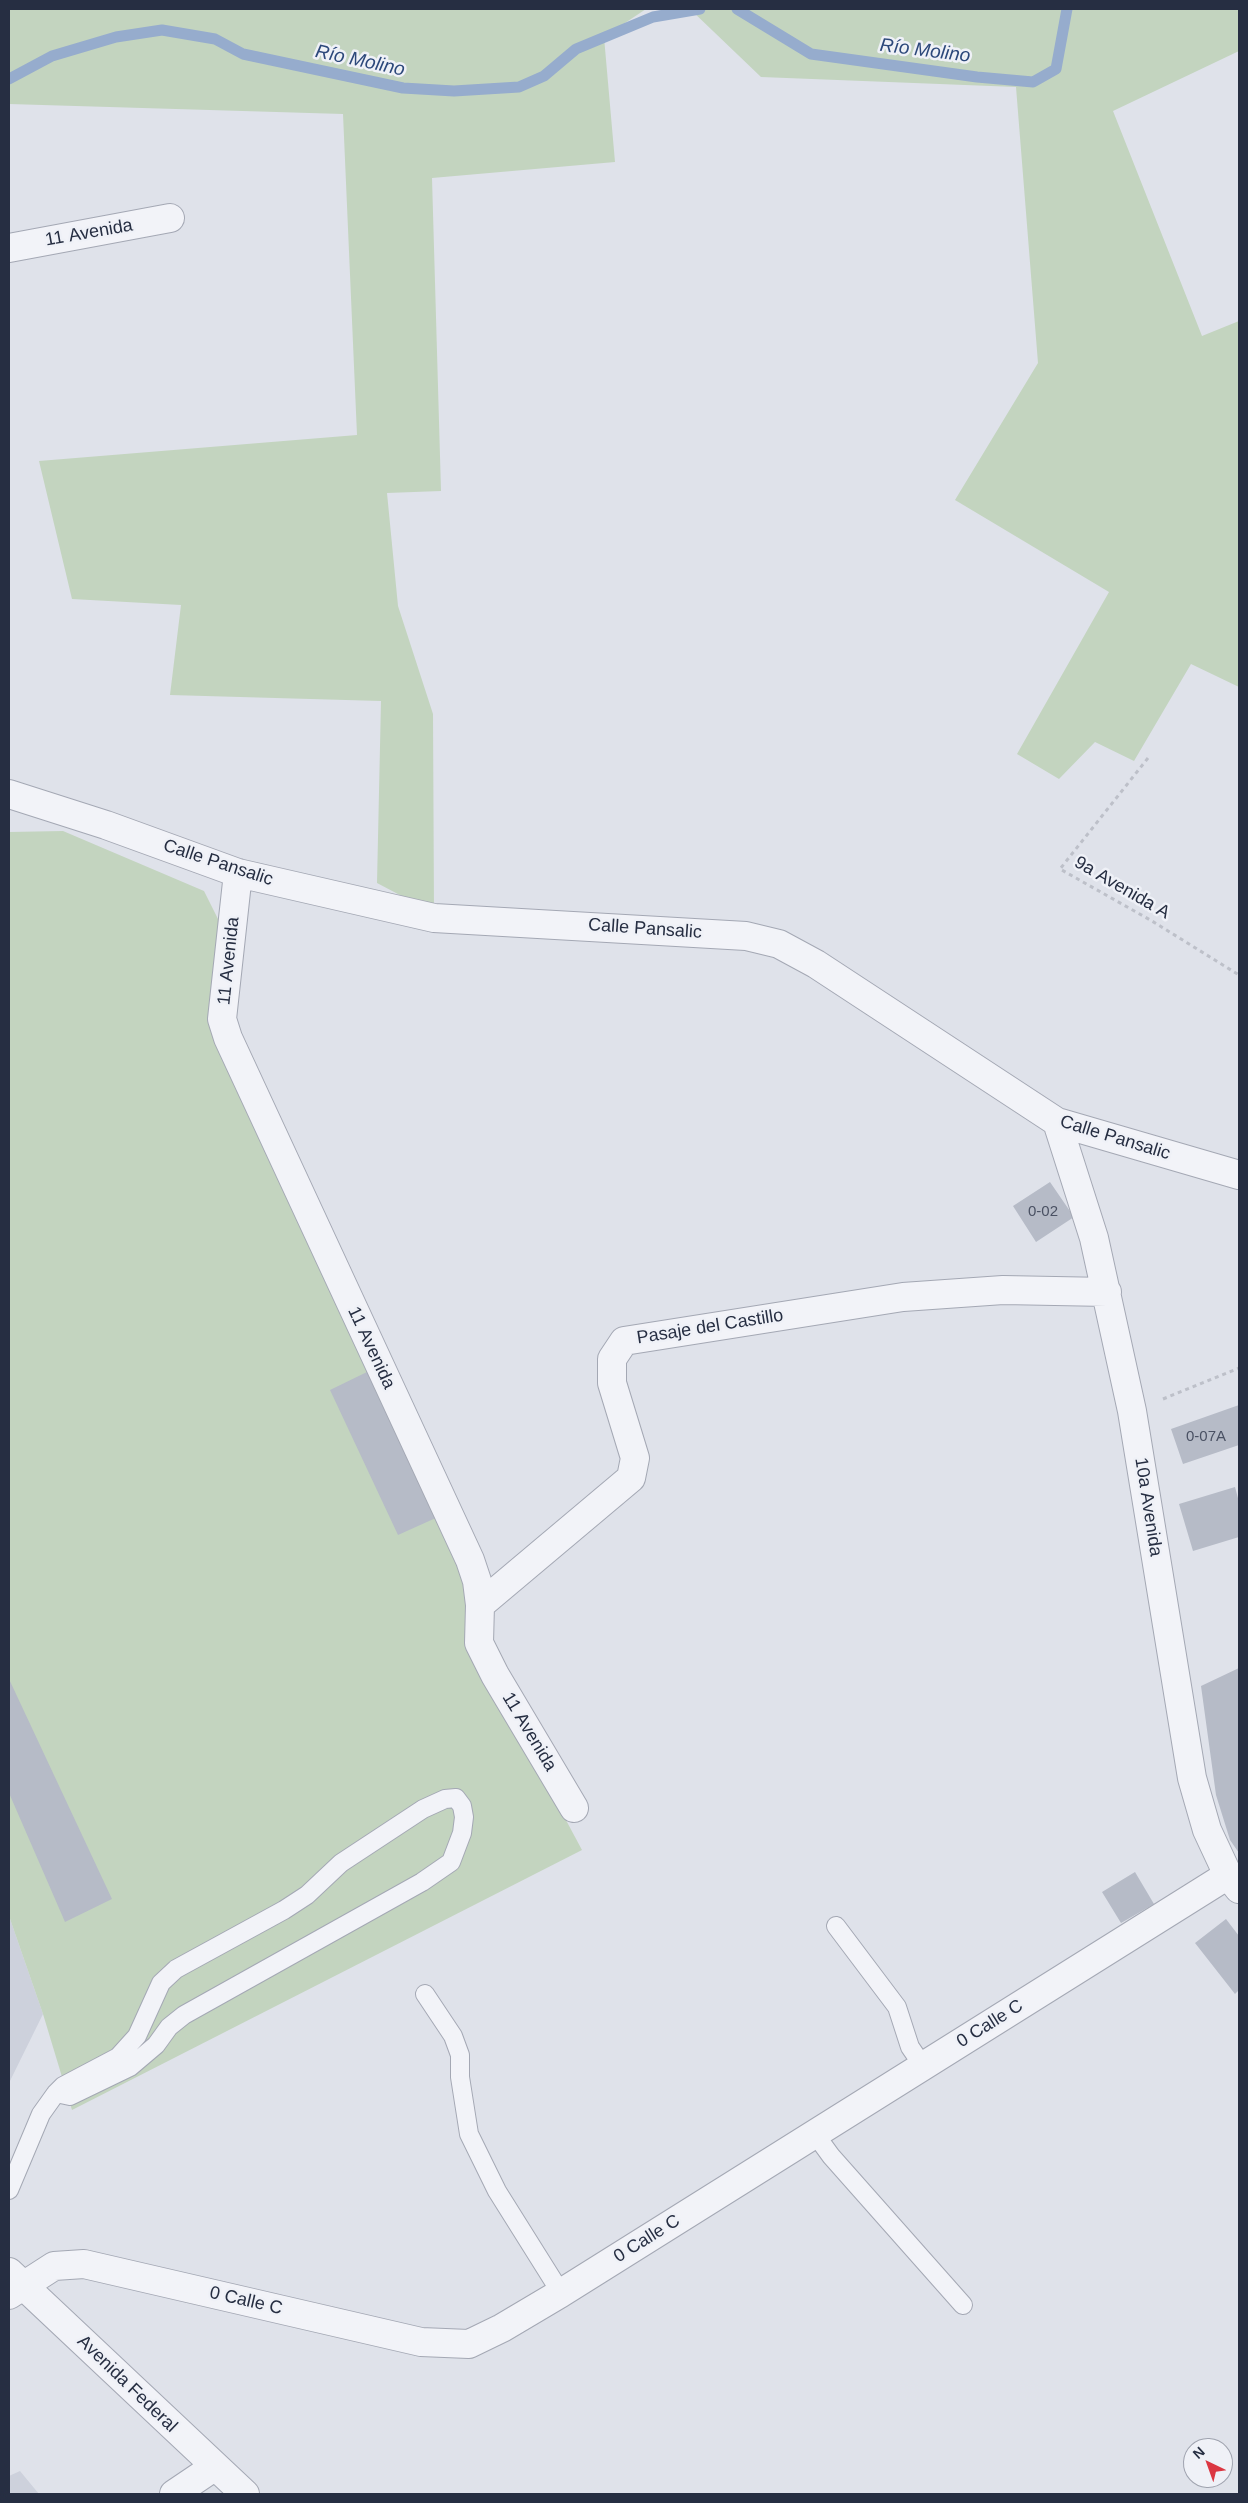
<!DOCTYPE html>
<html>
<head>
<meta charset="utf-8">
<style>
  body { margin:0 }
  #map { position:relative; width:1248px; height:2503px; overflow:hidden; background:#dfe2ea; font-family:Arial,sans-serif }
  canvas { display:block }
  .frame { position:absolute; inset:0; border:10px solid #262e42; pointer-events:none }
  .north { position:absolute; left:1183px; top:2438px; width:50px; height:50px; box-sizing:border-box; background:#eff1f7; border:1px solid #9fa3af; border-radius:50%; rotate:318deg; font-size:14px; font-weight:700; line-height:20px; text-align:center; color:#262e42 }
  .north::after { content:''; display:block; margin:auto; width:18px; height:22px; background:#db3742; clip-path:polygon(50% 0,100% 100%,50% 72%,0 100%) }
</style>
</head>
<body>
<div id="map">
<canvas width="1248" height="2503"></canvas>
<div class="frame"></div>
<div class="north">N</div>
</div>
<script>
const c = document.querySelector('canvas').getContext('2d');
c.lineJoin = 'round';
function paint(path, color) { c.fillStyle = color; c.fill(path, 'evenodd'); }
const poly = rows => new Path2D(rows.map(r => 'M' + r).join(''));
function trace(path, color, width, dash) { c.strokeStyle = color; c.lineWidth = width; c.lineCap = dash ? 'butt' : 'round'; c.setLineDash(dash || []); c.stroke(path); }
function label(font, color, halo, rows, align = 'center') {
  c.font = font + ' Arial,sans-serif'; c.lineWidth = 5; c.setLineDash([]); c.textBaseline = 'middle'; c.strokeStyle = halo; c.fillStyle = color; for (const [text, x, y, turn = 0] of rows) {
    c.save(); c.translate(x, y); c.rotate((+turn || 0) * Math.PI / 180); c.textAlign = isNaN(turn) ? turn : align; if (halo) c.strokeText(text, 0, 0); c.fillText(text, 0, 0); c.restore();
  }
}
const built = poly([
  [9,1916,43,2014,9,2083],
  [20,2471,39,2494,9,2494,9,2476]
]);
const green = poly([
  [9,9,646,9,604,37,615,162,432,178,441,491,387,493,398,606,433,714,434,913,377,883,381,701,170,695,181,605,72,599,39,461,357,435,343,114,9,104],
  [690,9,1239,9,1239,51,1113,111,1202,336,1239,321,1239,687,1191,664,1134,761,1095,742,1059,779,1017,754,1109,592,955,500,1038,363,1016,87,761,77],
  [63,831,204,891,224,931,237,1024,273,1136,484,1574,479,1658,582,1850,72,2110,43,2014,9,1916,9,832]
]);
const stream = poly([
  [737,9,811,54,977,77,1033,82,1056,69,1067,9],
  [9,79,52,56,116,37,162,30,215,39,243,54,403,88,454,91,519,87,544,76,576,49,653,17,700,9]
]);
const building = poly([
  [1050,1182,1074,1217,1036,1242,1013,1206],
  [369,1371,438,1517,398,1535,330,1390],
  [1239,1405,1239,1445,1183,1464,1171,1429],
  [1235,1487,1239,1502,1239,1537,1193,1551,1179,1504],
  [1239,1668,1239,1853,1230,1840,1216,1795,1201,1686],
  [9,1679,112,1899,65,1922,9,1793],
  [1135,1872,1154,1904,1121,1923,1102,1892],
  [1226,1919,1239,1936,1239,1990,1235,1994,1195,1943]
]);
const path = poly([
  [1148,758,1060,869,1152,921,1239,975],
  [1163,1399,1239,1368]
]);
const service = poly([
  [836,1926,897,2007,910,2047,923,2066],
  [425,1994,453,2036,460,2055,460,2077,469,2134,497,2191,561,2293],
  [815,2134,831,2156,963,2305],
  [9,2190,41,2114,56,2093,63,2086,118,2057,137,2036,161,1983,176,1969,284,1910,307,1895,341,1863,423,1809,445,1799,456,1798,462,1806,464,1817,462,1833,451,1862,422,1882,184,2015,169,2027,156,2045,130,2067,70,2096,56,2093]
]);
const minor = poly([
  [9,248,170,218],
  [9,794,106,825,238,873,434,918,746,936,779,944,816,964,1057,1122,1239,1175],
  [238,873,222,1019,228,1038,470,1560,477,1581,480,1605,479,1643,495,1675,574,1808],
  [1057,1122,1094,1238,1132,1411,1192,1778,1207,1830,1228,1875,1239,1889],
  [480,1605,631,1478,635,1458,612,1383,612,1359,624,1341,903,1297,1003,1290,1107,1292],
  [9,2272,245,2494],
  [9,2295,54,2266,84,2264,421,2342,469,2344,502,2328,561,2293,1228,1875],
  [174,2494,214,2467]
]);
const numberNames = [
  ["0-02",1043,1212],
  ["0-07A",1206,1437]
];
const streetNames = [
  ["11 Avenida",89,233,-10],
  ["Calle Pansalic",218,863,18],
  ["9a Avenida A",1122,888,30],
  ["Calle Pansalic",645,929,4],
  ["11 Avenida",229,961,-84],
  ["Calle Pansalic",1115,1138,17],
  ["Pasaje del Castillo",710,1327,-9],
  ["11 Avenida",371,1348,65],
  ["10a Avenida",1148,1507,81],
  ["11 Avenida",529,1732,59],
  ["0 Calle C",990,2024,-32],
  ["0 Calle C",647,2239,-32],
  ["0 Calle C",246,2301,13],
  ["Avenida Federal",127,2384,44]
];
const waterNames = [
  ["Río Molino",925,51,7],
  ["Río Molino",360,61,12]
];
paint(built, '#cdd1dc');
paint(green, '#c3d4bf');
trace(stream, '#96accd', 11);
paint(building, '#b6bbc7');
trace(service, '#a4a8b4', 20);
trace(minor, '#a4a8b4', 30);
trace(path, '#bdc0c9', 3, [4, 4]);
trace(service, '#f2f3f8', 18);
trace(minor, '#f2f3f8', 28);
label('15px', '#4a5163', null, numberNames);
label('18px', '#262e42', '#eff1f7', streetNames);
label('italic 19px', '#2c487a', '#eff1f7', waterNames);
</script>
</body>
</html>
